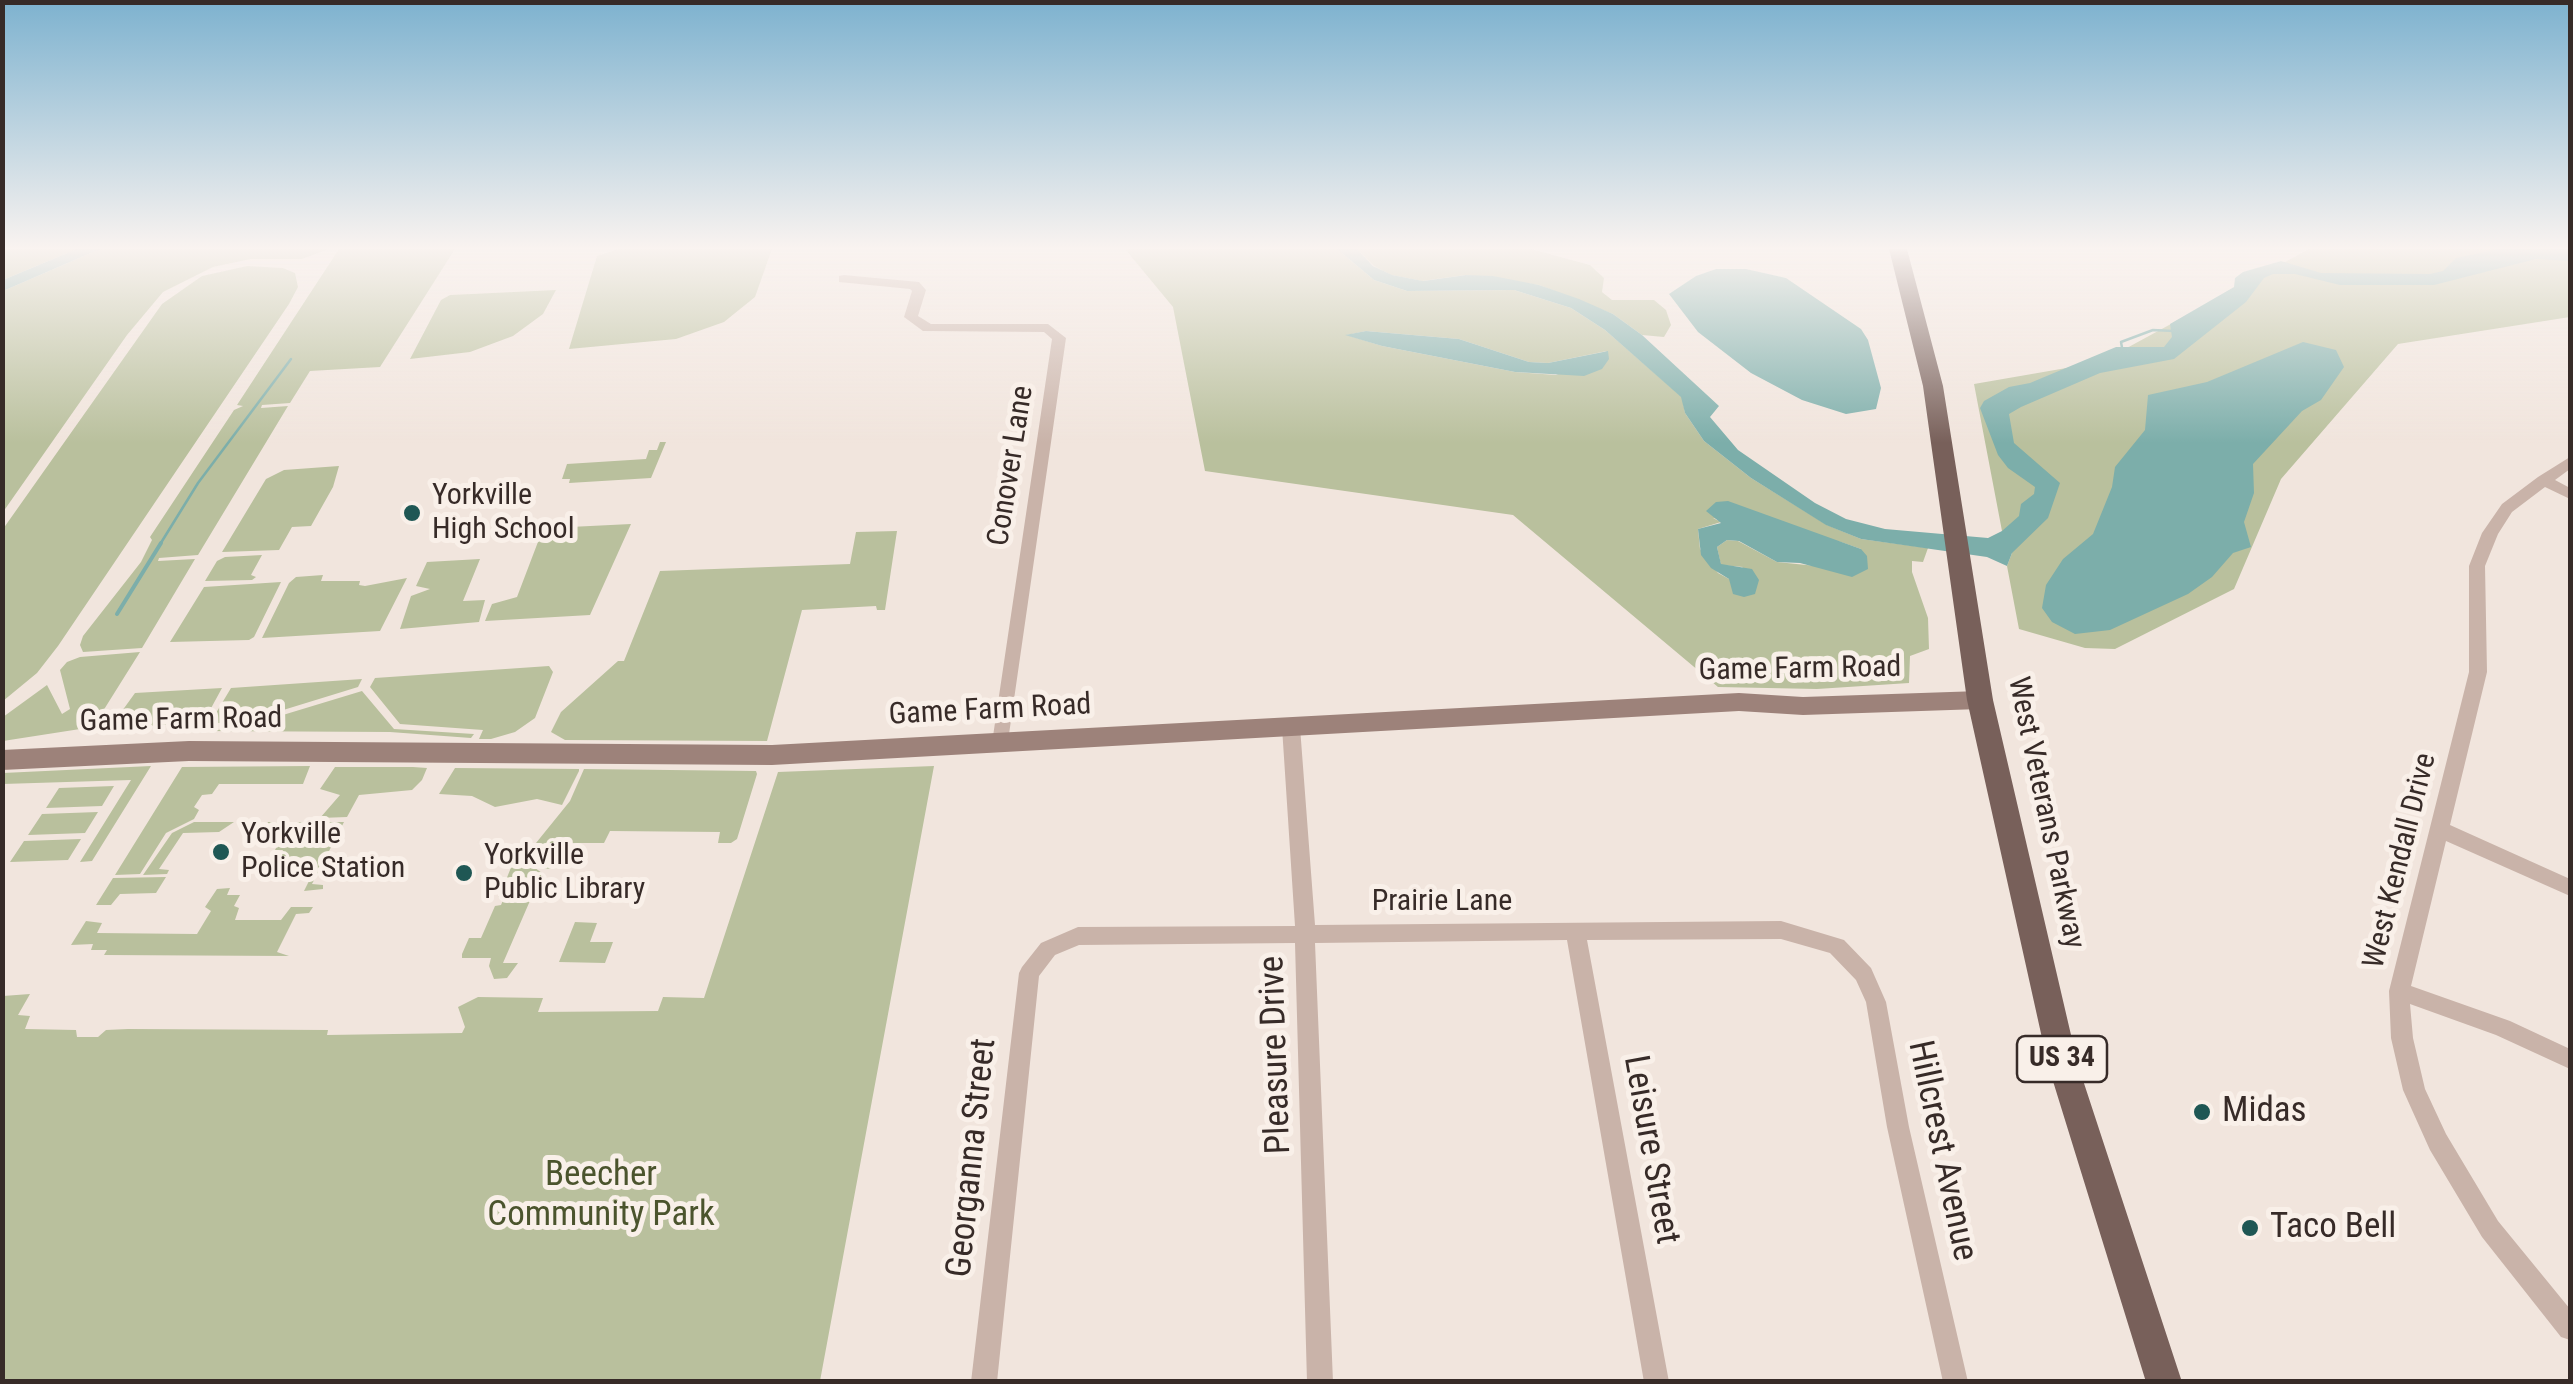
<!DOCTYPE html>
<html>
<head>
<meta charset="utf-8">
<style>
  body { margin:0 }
  #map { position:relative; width:2573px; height:1384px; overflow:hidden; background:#f1e5dd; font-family:"Roboto Condensed",sans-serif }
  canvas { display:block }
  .frame { position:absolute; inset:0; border:5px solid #372b28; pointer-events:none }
</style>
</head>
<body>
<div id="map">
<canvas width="2573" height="1384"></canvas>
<div class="frame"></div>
</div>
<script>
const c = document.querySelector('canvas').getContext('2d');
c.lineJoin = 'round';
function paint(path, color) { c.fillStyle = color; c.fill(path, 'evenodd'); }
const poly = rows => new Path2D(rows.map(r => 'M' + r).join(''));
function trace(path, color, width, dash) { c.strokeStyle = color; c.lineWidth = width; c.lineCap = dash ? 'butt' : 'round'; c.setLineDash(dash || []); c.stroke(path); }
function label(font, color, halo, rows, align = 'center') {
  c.font = font + ' "Roboto Condensed",sans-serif'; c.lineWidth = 10; c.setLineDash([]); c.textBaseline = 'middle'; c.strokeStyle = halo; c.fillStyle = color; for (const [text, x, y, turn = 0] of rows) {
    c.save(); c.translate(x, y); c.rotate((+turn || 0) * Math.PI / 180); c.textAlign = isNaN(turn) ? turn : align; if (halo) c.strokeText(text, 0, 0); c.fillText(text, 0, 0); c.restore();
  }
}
const green = poly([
  [2,249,77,249,3,280],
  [100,249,329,249,302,259,251,259,213,267,163,292,127,335,3,512,3,291],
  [339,249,455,249,380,367,310,371,290,403,262,405,261,408,288,406,198,555,159,558,158,561,195,559,142,648,83,652,80,645,83,636,141,562,152,540,150,537,234,410,243,406,237,405],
  [619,249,772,249,755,297,724,322,676,339,569,349,597,256],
  [1125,249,1337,249,1374,280,1407,291,1514,290,1571,308,1605,330,1682,397,1685,413,1704,441,1751,478,1827,525,1861,539,1928,548,1923,562,1912,561,1912,572,1928,618,1929,649,1910,656,1909,683,1817,689,1718,687,1513,515,1205,471,1173,307],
  [1366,331,1459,339,1529,362,1548,363,1607,351,1556,375,1515,372,1382,346,1347,335],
  [1713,518,1841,542,1861,549,1816,566,1777,562,1738,541,1727,540,1717,547,1721,565,1743,567,1729,579,1718,573,1700,549,1698,529,1721,522],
  [1357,249,1531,249,1590,265,1604,278,1602,292,1612,300,1654,300,1666,310,1671,325,1664,337,1642,335,1613,314,1539,285,1466,275,1422,281,1391,275,1374,266],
  [2309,249,2570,249,2570,317,2398,344,2281,479,2234,589,2115,649,2085,648,2019,629,2007,566,2012,553,2002,531,1974,384,2101,362],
  [247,266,283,268,295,273,298,287,289,304,58,646,37,673,3,701,3,529,162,304,202,276],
  [556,290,543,314,513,336,470,352,410,359,441,300,450,295],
  [660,442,666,442,651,478,569,483,570,479,562,479,567,464,646,459,649,450,657,450],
  [339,466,333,487,311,526,292,527,279,550,222,552,266,479,284,470],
  [631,524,590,615,485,621,492,604,517,597,541,534,570,527],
  [897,531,885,610,877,610,876,606,802,610,767,741,565,740,551,732,561,712,618,661,624,661,660,571,850,564,856,532],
  [262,555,251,575,256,577,252,580,205,581,217,561,225,557],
  [480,559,463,601,485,600,479,622,400,629,411,596,430,589,416,586,427,562],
  [323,575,321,581,360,581,359,585,365,586,407,578,380,631,262,638,289,583,296,577],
  [281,582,254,637,249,640,170,642,204,587],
  [140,652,93,727,3,741,3,717,47,685,62,714,70,709,60,670,67,662,80,657],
  [549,666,553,672,535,718,515,732,491,739,479,739,483,730,400,724,370,687,375,678],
  [362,679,358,687,241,723,210,723,231,688],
  [222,688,203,723,125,727,122,723,122,711,135,693],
  [362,691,394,729,474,734,471,738,390,732,205,731,240,728],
  [151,766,92,861,80,862,131,780,3,784,3,773],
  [310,766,303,784,219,784,212,794,202,795,194,807,199,810,194,819,166,833,140,874,115,875,182,767],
  [934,766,820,1381,3,1381,3,996,30,994,18,1015,30,1016,25,1029,76,1030,77,1037,98,1037,106,1030,128,1029,328,1030,327,1035,462,1033,465,1027,458,1007,478,997,543,998,538,1012,658,1011,663,997,704,998,778,772],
  [335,767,413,767,427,768,422,780,412,790,359,795,347,817,320,818,340,795,320,789],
  [455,768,579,769,579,771,562,805,537,799,495,807,472,796,439,794],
  [584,769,756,771,757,774,737,839,731,843,718,843,720,832,610,831,604,843,569,843,559,868,543,869,534,862,536,843,570,801],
  [114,786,102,806,46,808,59,788],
  [98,812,85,833,28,835,42,814],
  [194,822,234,822,219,832,183,833,159,869,169,870,167,874,143,875,172,833],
  [268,822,344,822,312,884,323,885,323,889,304,891,313,873,304,872,312,858,280,857,283,850,275,850,284,833,262,832],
  [81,839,68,860,10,862,24,841],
  [532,845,531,865,542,873,503,963,518,963,507,978,494,979,489,966,491,958,462,958,462,954,469,938,481,938,495,906,501,905,504,898,498,897,502,889,509,888,512,881,506,880,512,865,519,865,527,846],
  [166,877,156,893,120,894,111,905,96,905,113,878],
  [230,888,227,895,240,895,234,906,239,908,235,920,281,920,291,907,313,907,309,913,296,914,277,952,289,956,104,955,107,950,91,950,93,944,71,945,86,921,102,923,97,933,197,934,211,911,205,907,217,889],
  [575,922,597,923,590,942,613,942,605,963,559,962]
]);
const water = poly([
  [77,249,100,249,3,291,3,280],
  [1337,249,1357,249,1373,266,1392,275,1423,281,1466,275,1493,276,1539,285,1579,299,1613,314,1642,335,1719,406,1710,417,1738,450,1815,503,1846,519,1885,529,1988,538,2002,531,2019,516,2021,504,2034,494,2035,487,2008,468,1998,455,1980,408,1984,401,2009,387,2030,383,2116,347,2164,347,2172,337,2170,324,2234,287,2235,278,2243,272,2281,261,2321,273,2430,274,2443,271,2456,258,2499,249,2570,249,2570,261,2536,259,2434,285,2340,285,2295,274,2273,274,2264,278,2246,302,2174,359,2100,373,2021,407,2009,414,2014,443,2060,483,2048,518,2012,553,2007,566,1987,557,1861,539,1826,525,1751,478,1704,441,1685,413,1681,397,1605,330,1571,308,1514,290,1407,291,1374,280],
  [1716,269,1746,269,1786,278,1861,329,1868,340,1881,388,1876,409,1846,414,1802,400,1751,373,1698,332,1669,294,1696,276],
  [1366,331,1459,339,1529,362,1548,363,1608,351,1609,359,1602,369,1584,376,1515,372,1382,346,1345,335],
  [2303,342,2336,350,2344,367,2321,400,2302,411,2253,464,2254,493,2244,522,2251,547,2233,553,2212,577,2188,594,2110,630,2075,634,2052,622,2042,608,2046,585,2063,559,2093,534,2112,487,2115,467,2145,430,2148,395,2207,382],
  [1728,501,1861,549,1867,556,1868,569,1852,577,1800,563,1777,562,1739,541,1727,540,1717,547,1721,564,1752,569,1759,580,1755,594,1744,597,1733,594,1729,579,1711,568,1701,555,1698,529,1721,523,1706,511,1716,502]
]);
const streamFar1 = poly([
  [2123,353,2121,342,2153,330,2174,331],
  [159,546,198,483,291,359]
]);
const stream = poly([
  [117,614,161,543]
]);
const street = poly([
  [844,275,919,282,926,290,918,316,931,324,1048,324,1066,338,1007,748,1001,750,995,748,992,743,1052,339,1044,332,923,331,904,317,912,291,910,289,839,282,839,276,844,275],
  [2570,457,2570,469,2555,480,2570,488,2570,499,2545,487,2512,512,2498,534,2485,566,2487,672,2450,825,2570,879,2570,896,2446,841,2411,986,2510,1021,2570,1049,2570,1069,2496,1035,2410,1004,2413,1038,2425,1089,2446,1134,2498,1221,2570,1309,2570,1340,2561,1337,2482,1237,2430,1150,2403,1090,2391,1038,2389,991,2469,672,2469,566,2482,533,2502,504,2538,477,2570,457],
  [1291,720,1297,722,1300,727,1315,925,1781,921,1844,940,1871,968,1886,1002,1909,1127,1968,1382,1943,1382,1887,1127,1866,1002,1856,980,1830,953,1781,939,1587,940,1669,1382,1644,1382,1567,940,1315,943,1333,1382,1307,1382,1295,943,1079,945,1055,955,1039,976,997,1382,971,1382,1019,973,1022,967,1041,943,1078,927,1295,926,1282,727,1285,722,1291,720]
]);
const secondary = poly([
  [1980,691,1989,693,1993,700,1989,707,1980,709,1803,715,1739,711,772,765,189,761,2,770,2,750,189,741,772,745,1739,693,1803,697,1980,691]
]);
const primary = poly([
  [1889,249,1907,249,1943,386,1993,700,2078,1065,2182,1382,2146,1382,2048,1065,1967,700,1923,386,1889,249]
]);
const markers = [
  [412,513,10,"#1f5754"],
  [221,852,10,"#1f5754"],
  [464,873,10,"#1f5754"],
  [2202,1112,10,"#1f5754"],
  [2250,1228,10,"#1f5754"]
];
const shields = [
  [2062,1059,90]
];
const shieldNames = [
  ["US 34",2062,1059]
];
const streetNames = [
  ["Conover Lane",1012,466,-81],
  ["Game Farm Road",1800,670,-1],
  ["Game Farm Road",990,711,-3],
  ["Game Farm Road",181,721,-1],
  ["West Veterans Parkway",2045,813,78],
  ["West Kendall Drive",2401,861,-76],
  ["Prairie Lane",1442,902]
];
const poiNames = [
  ["Yorkville",432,496],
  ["High School",432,530],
  ["Yorkville",241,835],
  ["Police Station",241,869],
  ["Yorkville",484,856],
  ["Public Library",484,890]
];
const nearStreetnames = [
  ["Pleasure Drive",1277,1055,-92],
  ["Leisure Street",1650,1150,80],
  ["Hillcrest Avenue",1941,1151,78],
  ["Georganna Street",973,1158,-84]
];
const nearPoinames = [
  ["Midas",2222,1112],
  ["Taco Bell",2270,1228]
];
const nearParknames = [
  ["Beecher",601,1176],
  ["Community Park",601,1216]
];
paint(green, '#b9c09d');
paint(water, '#7caeaa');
trace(streamFar1, '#7caeaa', 2.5);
trace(stream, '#7caeaa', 4);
paint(street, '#c9b3a9');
paint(secondary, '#9d827a');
paint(primary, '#78605a');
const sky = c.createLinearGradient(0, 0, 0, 443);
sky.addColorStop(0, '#7db2cf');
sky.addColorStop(0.56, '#f9f3f0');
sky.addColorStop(1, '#f9f3f000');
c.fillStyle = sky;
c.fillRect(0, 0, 2573, 443);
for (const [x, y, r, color] of markers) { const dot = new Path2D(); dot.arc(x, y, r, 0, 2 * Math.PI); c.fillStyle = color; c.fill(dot); trace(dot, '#f9f0e9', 4); }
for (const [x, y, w] of shields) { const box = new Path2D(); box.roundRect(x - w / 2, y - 23, w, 46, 8); c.fillStyle = '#f9f0e9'; c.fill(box); trace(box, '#372b28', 2.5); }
label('bold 28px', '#372b28', null, shieldNames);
label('30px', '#372b28', '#f9f0e9', streetNames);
label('30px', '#372b28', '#f9f0e9', poiNames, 'left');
label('35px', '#372b28', '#f9f0e9', nearStreetnames);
label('35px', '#372b28', '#f9f0e9', nearPoinames, 'left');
label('35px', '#4b542d', '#f9f0e9', nearParknames);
</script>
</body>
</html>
